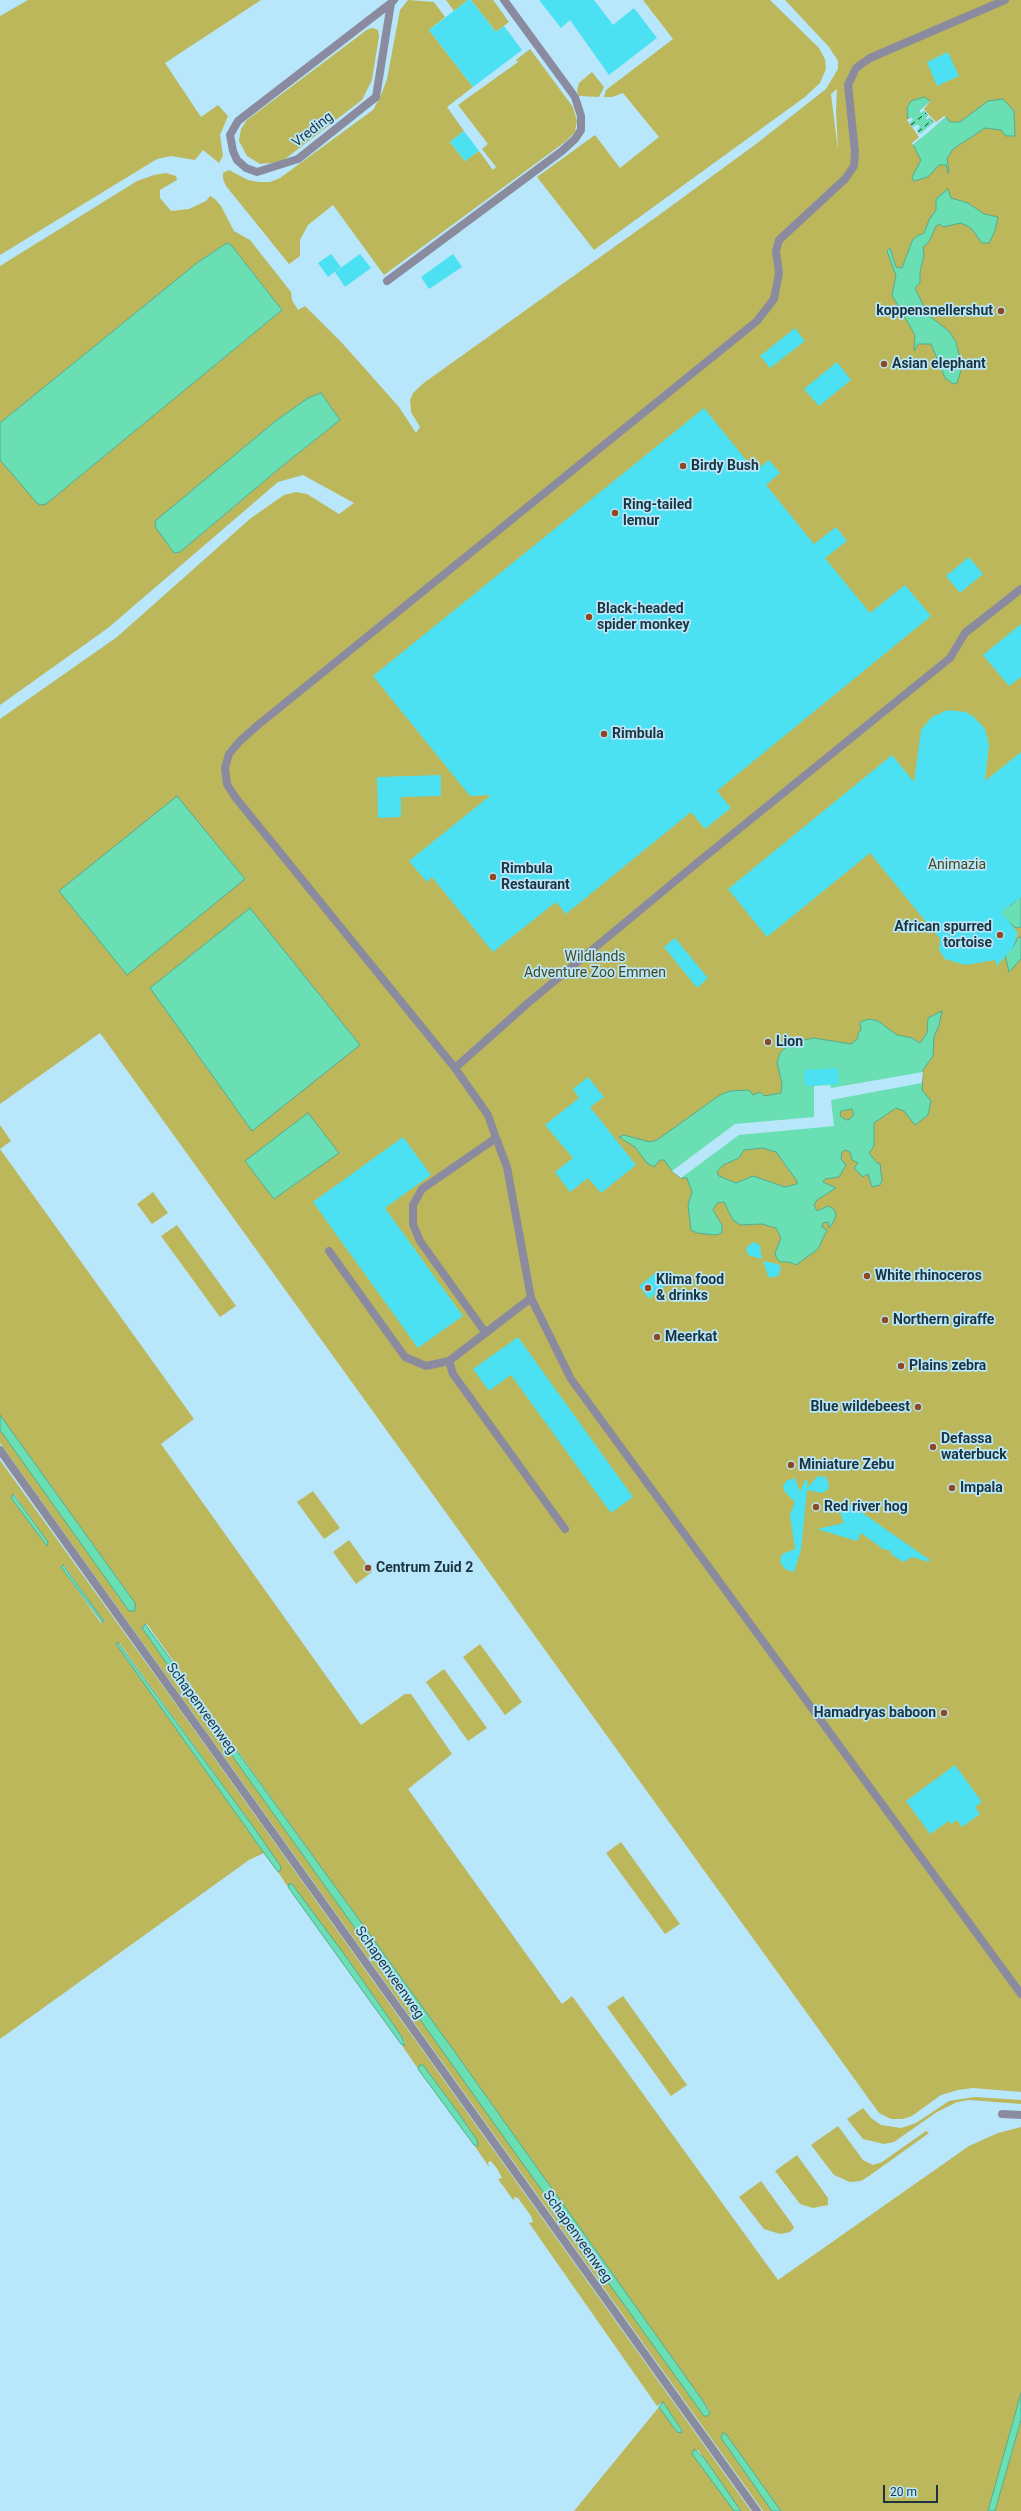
<!DOCTYPE html>
<html>
<head>
<meta charset="utf-8">
<style>
  body { margin:0 }
  #map { position:relative; width:1021px; height:2511px; overflow:hidden; background:#b8e6fa; font-family:Roboto,sans-serif }
  canvas { display:block }
  .scale { position:absolute; left:883px; top:2485px; width:55px; height:18px; box-sizing:border-box; border:2px solid #1d343e; border-top:0; padding-left:5px; font-size:12px; line-height:14px; white-space:nowrap; color:#1d343e; -webkit-text-stroke:3px #b8e6fa; paint-order:stroke }
</style>
</head>
<body>
<div id="map">
<canvas width="1021" height="2511"></canvas>
<div class="scale">20 m</div>
</div>
<script>
const c = document.querySelector('canvas').getContext('2d');
c.lineJoin = 'round';
function paint(path, color) { c.fillStyle = color; c.fill(path, 'evenodd'); }
const poly = rows => new Path2D(rows.map(r => 'M' + r).join(''));
function trace(path, color, width, dash) { c.strokeStyle = color; c.lineWidth = width; c.lineCap = dash ? 'butt' : 'round'; c.setLineDash(dash || []); c.stroke(path); }
function label(font, color, halo, rows, align = 'center') {
  c.font = font + ' Roboto,sans-serif'; c.lineWidth = 3.5; c.setLineDash([]); c.textBaseline = 'middle'; c.strokeStyle = halo; c.fillStyle = color; for (const [text, x, y, turn = 0] of rows) {
    c.save(); c.translate(x, y); c.rotate((+turn || 0) * Math.PI / 180); c.textAlign = isNaN(turn) ? turn : align; if (halo) c.strokeText(text, 0, 0); c.fillText(text, 0, 0); c.restore();
  }
}
const green = poly([
  [28,0,261,0,165,63,201,117,218,105,228,116,220,135,223,156,219,163,203,150,195,160,171,156,157,159,0,255,0,16],
  [408,0,434,2,445,17,429,30,473,87,447,107,464,131,450,142,465,161,479,151,493,170,496,167,482,149,488,144,458,105,518,62,516,60,530,49,573,107,577,121,575,132,565,142,384,275,333,205,308,225,300,240,300,256,289,264,226,186,223,179,223,173,229,170,248,180,259,182,270,182,280,178,373,110,381,95,387,79,400,10],
  [446,0,468,0,454,11],
  [471,0,493,0,509,22,496,32],
  [643,0,770,0,819,48,825,59,826,69,820,83,805,97,594,250,537,177,595,135,620,168,659,137,623,93,612,97,604,97,606,90,673,39],
  [785,0,1021,0,1021,2092,973,2088,958,2090,941,2095,912,2116,903,2119,891,2119,879,2113,100,1033,0,1104,0,719,117,637,251,518,284,495,296,492,307,494,339,514,354,503,303,475,278,482,108,628,0,705,0,460,46,504,282,310,231,245,227,243,197,263,0,423,0,266,137,181,154,175,166,173,176,176,177,180,160,190,160,198,171,211,189,209,206,201,210,196,215,199,221,206,234,231,250,240,291,292,292,300,298,310,305,306,343,344,399,407,416,433,420,427,411,412,410,400,413,393,425,382,659,215,756,144,826,89,838,69,838,61,829,47],
  [837,89,836,111,838,151,831,94],
  [321,393,340,420,281,467,180,552,174,553,239,452,277,420],
  [373,28,378,30,379,36,372,80,362,100,281,162,260,164,247,156,239,141,241,129,247,120,368,29],
  [592,72,604,87,599,97,579,96,577,91,579,83],
  [0,1125,11,1141,0,1149],
  [0,1149,194,1419,161,1444,361,1725,405,1694,411,1694,452,1754,408,1789,562,2004,572,1996,778,2280,969,2146,998,2133,1021,2127,1021,2393,988,2511,781,2511,726,2434,723,2433,721,2438,772,2511,763,2511,0,1443,0,1430,129,1611,135,1603,0,1415],
  [147,1624,709,2410,710,2413,705,2416,181,1684,142,1628],
  [153,1192,168,1213,152,1224,137,1204],
  [177,1225,236,1306,220,1317,161,1236],
  [0,1460,175,1703,751,2511,741,2511,698,2450,692,2454,734,2511,574,2511,659,2407,677,2432,682,2433,682,2430,663,2402,657,2406,529,2223,533,2222,531,2216,518,2198,514,2197,514,2201,498,2179,502,2178,498,2170,491,2161,488,2162,489,2167,474,2145,476,2146,477,2140,457,2111,423,2065,420,2065,418,2069,401,2044,404,2045,405,2042,402,2037,292,1884,288,1887,278,1872,281,1867,255,1829,120,1644,116,1644,264,1853,249,1860,0,2039],
  [14,1494,48,1542,47,1546,11,1498],
  [64,1565,104,1622,103,1623,101,1623,61,1567],
  [313,1491,340,1528,324,1539,297,1502],
  [349,1540,372,1572,356,1584,333,1552],
  [480,1644,522,1702,505,1715,463,1657],
  [444,1669,487,1728,468,1741,426,1682],
  [621,1842,680,1924,665,1934,606,1853],
  [623,1996,687,2085,671,2096,607,2007],
  [975,2097,1021,2100,1021,2104,969,2100,957,2102,937,2112,894,2142,884,2144,863,2139,847,2119,863,2108,871,2118,881,2125,901,2128,916,2123,949,2101],
  [838,2126,863,2160,873,2165,882,2162,926,2131,929,2133,869,2176,861,2181,850,2182,834,2175,811,2145],
  [797,2155,828,2198,828,2205,813,2208,800,2204,775,2171],
  [761,2181,792,2224,794,2228,790,2232,780,2234,764,2229,739,2197],
  [1021,2420,1021,2511,995,2511,1013,2449]
]);
const water = poly([
  [924,97,930,101,919,111,924,111,928,115,925,118,927,120,930,118,936,125,946,117,950,122,960,122,988,101,1003,99,1014,111,1015,136,1006,136,1001,130,985,128,953,149,947,159,949,172,948,173,946,165,939,165,928,177,914,181,912,177,921,160,913,145,922,137,916,130,917,124,913,128,910,123,911,117,908,119,907,108,911,101,924,97],
  [948,189,951,198,968,203,984,214,998,217,995,231,989,243,982,243,971,228,961,223,943,227,940,224,936,226,929,242,923,247,924,255,920,272,920,283,915,288,928,315,949,331,956,342,962,367,957,383,953,384,945,378,931,344,918,344,914,351,915,335,892,295,896,276,887,251,890,248,896,267,902,268,912,241,917,236,924,233,929,220,936,210,936,199,948,189],
  [227,243,231,245,282,310,46,504,40,505,37,503,0,460,0,423,197,263,227,243],
  [321,393,340,420,281,467,180,552,174,553,156,528,155,521,277,420,308,398,321,393],
  [177,796,245,879,127,975,59,891,177,796],
  [1021,896,1021,927,1016,928,995,910,1011,905,1021,896],
  [250,908,360,1045,252,1131,150,988,250,908],
  [1021,937,1021,959,1009,972,1005,954,1013,947,1018,938,1021,937],
  [942,1011,939,1025,934,1037,933,1056,923,1070,922,1090,931,1101,928,1115,915,1125,904,1111,896,1108,874,1123,874,1146,869,1153,878,1164,880,1163,882,1181,880,1185,872,1187,868,1174,863,1177,854,1168,858,1163,852,1160,850,1152,845,1150,842,1152,841,1159,846,1165,839,1177,825,1179,823,1182,836,1188,817,1200,814,1205,817,1211,828,1206,834,1209,836,1215,833,1223,829,1228,828,1222,823,1223,822,1227,827,1230,818,1249,796,1265,789,1262,780,1262,776,1257,775,1253,781,1238,776,1228,762,1224,740,1225,733,1220,724,1202,717,1203,713,1210,722,1225,722,1233,716,1235,697,1233,691,1230,688,1205,692,1192,687,1178,681,1178,672,1171,664,1160,660,1160,654,1167,647,1163,635,1147,619,1137,624,1135,650,1142,657,1140,720,1095,730,1091,749,1090,753,1095,760,1092,764,1096,781,1093,782,1084,777,1062,780,1053,790,1043,814,1038,851,1044,858,1038,858,1033,861,1030,860,1022,869,1019,878,1021,897,1035,912,1038,920,1043,927,1033,928,1018,942,1011],
  [852,1109,854,1114,850,1119,846,1120,840,1116,841,1111,852,1109],
  [763,1148,776,1152,797,1181,797,1184,785,1187,753,1176,736,1183,719,1176,717,1172,723,1165,739,1158,744,1150,763,1148],
  [308,1113,339,1153,274,1199,245,1161,308,1113],
  [0,1415,135,1603,135,1611,129,1611,0,1430,0,1415],
  [13,1494,48,1542,47,1546,11,1498,13,1494],
  [63,1565,103,1620,103,1623,61,1567,63,1565],
  [145,1624,452,2048,703,2401,710,2413,708,2416,704,2416,513,2150,181,1684,142,1628,145,1624],
  [118,1643,255,1829,281,1867,280,1871,278,1872,264,1853,116,1644,118,1643],
  [289,1884,292,1884,347,1958,402,2037,405,2046,401,2044,344,1965,288,1887,289,1884],
  [420,2065,423,2065,457,2111,477,2140,478,2146,474,2145,418,2069,420,2065],
  [1021,2393,1021,2420,995,2511,988,2511,1021,2393],
  [663,2402,681,2429,682,2433,677,2432,659,2407,663,2402],
  [723,2433,726,2434,781,2511,772,2511,721,2438,723,2433],
  [694,2449,705,2459,741,2511,734,2511,692,2454,694,2449]
]);
const pier = poly([
  [931,100,924,109,930,116,936,122,944,116,946,117,913,145,912,143,919,137,907,120,911,117,913,119,910,123,913,127,917,124,920,127,917,130,920,134,934,122,930,118,927,120,925,118,928,115,924,111,921,113,919,111],
  [923,1072,922,1083,831,1100,834,1126,739,1135,681,1178,672,1171,735,1124,814,1117,814,1086,830,1085,831,1088]
]);
const ferry = poly([
  [911,125,926,113],
  [918,132,932,120]
]);
const building = poly([
  [468,0,471,0,496,32,504,26,522,50,473,87,429,30],
  [539,0,594,0,613,25,634,8,657,38,609,75,570,20,561,28],
  [948,52,959,76,937,86,927,62],
  [464,131,479,151,465,161,450,142],
  [331,254,341,267,328,277,318,263],
  [360,254,371,268,345,287,335,272],
  [453,254,462,267,429,289,421,277],
  [795,328,805,341,770,368,760,356],
  [837,362,851,380,819,406,804,389],
  [704,408,755,471,769,460,780,473,766,485,814,544,836,527,847,541,825,558,870,613,905,585,931,616,717,791,731,808,705,829,691,812,566,914,556,902,493,952,432,877,427,882,409,861,491,795,470,796,373,676],
  [969,557,983,574,960,593,946,576],
  [1021,624,1021,677,1009,686,983,655],
  [948,710,965,712,973,716,985,729,989,745,985,781,1021,752,1021,897,1001,912,1018,933,1013,947,997,966,995,960,965,965,945,959,939,950,940,939,870,853,767,937,728,889,892,755,914,782,921,730,932,717],
  [441,775,441,796,401,797,401,817,378,818,377,777],
  [675,938,708,978,697,988,664,947],
  [838,1068,839,1084,805,1086,804,1070],
  [588,1077,604,1097,590,1107,636,1165,601,1193,588,1178,570,1192,555,1172,573,1158,545,1125,579,1098,573,1089],
  [403,1137,431,1175,385,1208,463,1316,418,1348,313,1202],
  [753,1242,760,1245,762,1259,748,1255,746,1248],
  [763,1261,778,1264,781,1268,779,1275,772,1278,768,1276],
  [658,1271,668,1284,649,1299,639,1286],
  [518,1337,633,1497,611,1513,511,1375,489,1391,473,1369],
  [818,1476,826,1477,829,1485,828,1490,821,1493,807,1490,801,1550,794,1572,785,1569,780,1562,782,1554,795,1549,790,1515,795,1502,784,1491,783,1486,786,1481,795,1478,800,1492,805,1480,808,1481,807,1488],
  [851,1505,930,1560,929,1562,912,1557,903,1562,891,1554,891,1551,883,1549,861,1533,857,1541,817,1529,844,1523,840,1513,843,1506],
  [955,1765,982,1802,975,1807,980,1814,962,1827,957,1820,951,1824,949,1821,930,1834,906,1801]
]);
const lane = poly([
  [391,3,376,97,298,159,257,172,246,168,237,160,233,151,230,135,238,121,391,3,394,0],
  [387,281,562,151,575,139,581,130,581,116,575,97,504,0],
  [455,1068,235,797,227,784,225,768,229,754,240,741,258,725,757,321,774,299,779,273,776,251,779,240,845,179,854,166,855,152,848,85,856,68,870,58,1005,0],
  [496,1138,507,1167,531,1298,449,1361,453,1374,565,1529],
  [329,1251,405,1357,426,1366,449,1361],
  [531,1298,571,1379,1021,1994],
  [485,1332,420,1241,413,1224,413,1205,422,1189,496,1138,488,1115,455,1068,528,1003,697,863,950,658,965,633,1021,589],
  [1002,2114,1021,2115]
]);
const street = poly([
  [0,1450,757,2511]
]);
const markers = [
  [1001,311,4,"#8e4823"],
  [884,364,4,"#8e4823"],
  [683,466,4,"#8e4823"],
  [615,513,4,"#8e4823"],
  [589,617,4,"#8e4823"],
  [604,734,4,"#8e4823"],
  [493,877,4,"#8e4823"],
  [1000,935,4,"#8e4823"],
  [768,1042,4,"#8e4823"],
  [867,1276,4,"#8e4823"],
  [648,1288,4,"#8e4823"],
  [885,1320,4,"#8e4823"],
  [657,1337,4,"#8e4823"],
  [901,1366,4,"#8e4823"],
  [918,1407,4,"#8e4823"],
  [933,1447,4,"#8e4823"],
  [791,1465,4,"#8e4823"],
  [952,1488,4,"#8e4823"],
  [816,1507,4,"#8e4823"],
  [368,1568,4,"#8e4823"],
  [944,1713,4,"#8e4823"]
];
const streetNames = [
  ["Vreding",313,130,-38],
  ["Schapenveenweg",201,1709,54],
  ["Schapenveenweg",389,1973,55],
  ["Schapenveenweg",577,2237,55]
];
const poiNames = [
  ["koppensnellershut",993,311,"right"],
  ["Asian elephant",892,364],
  ["Birdy Bush",691,466],
  ["Ring-tailed",623,505],
  ["lemur",623,521],
  ["Black-headed",597,609],
  ["spider monkey",597,625],
  ["Rimbula",612,734],
  ["Rimbula",501,869],
  ["Restaurant",501,885],
  ["African spurred",992,927,"right"],
  ["tortoise",992,943,"right"],
  ["Lion",776,1042],
  ["White rhinoceros",875,1276],
  ["Klima food",656,1280],
  ["& drinks",656,1296],
  ["Northern giraffe",893,1320],
  ["Meerkat",665,1337],
  ["Plains zebra",909,1366],
  ["Blue wildebeest",910,1407,"right"],
  ["Defassa",941,1439],
  ["waterbuck",941,1455],
  ["Miniature Zebu",799,1465],
  ["Impala",960,1488],
  ["Red river hog",824,1507],
  ["Centrum Zuid 2",376,1568],
  ["Hamadryas baboon",936,1713,"right"]
];
const parkNames = [
  ["Animazia",957,865],
  ["Wildlands",595,957],
  ["Adventure Zoo Emmen",595,973]
];
paint(green, '#bcb75b');
paint(water, '#6adfb3');
trace(water, '#53ac90', 1);
paint(pier, '#b8e6fa');
trace(ferry, '#073d2c', 1, [5, 4]);
paint(building, '#4ce1f2');
trace(lane, '#8b8ba0', 8);
trace(street, '#8b8ba0', 8);
for (const [x, y, r, color] of markers) { const dot = new Path2D(); dot.arc(x, y, r, 0, 2 * Math.PI); c.fillStyle = color; c.fill(dot); trace(dot, '#b8e6fa', 1.5); }
label('14px', '#1d343e', '#b8e6fa', streetNames);
label('bold 14px', '#1d343e', '#b8e6fa', poiNames, 'left');
label('14px', '#49471c', '#b8e6fa', parkNames);
</script>
</body>
</html>
